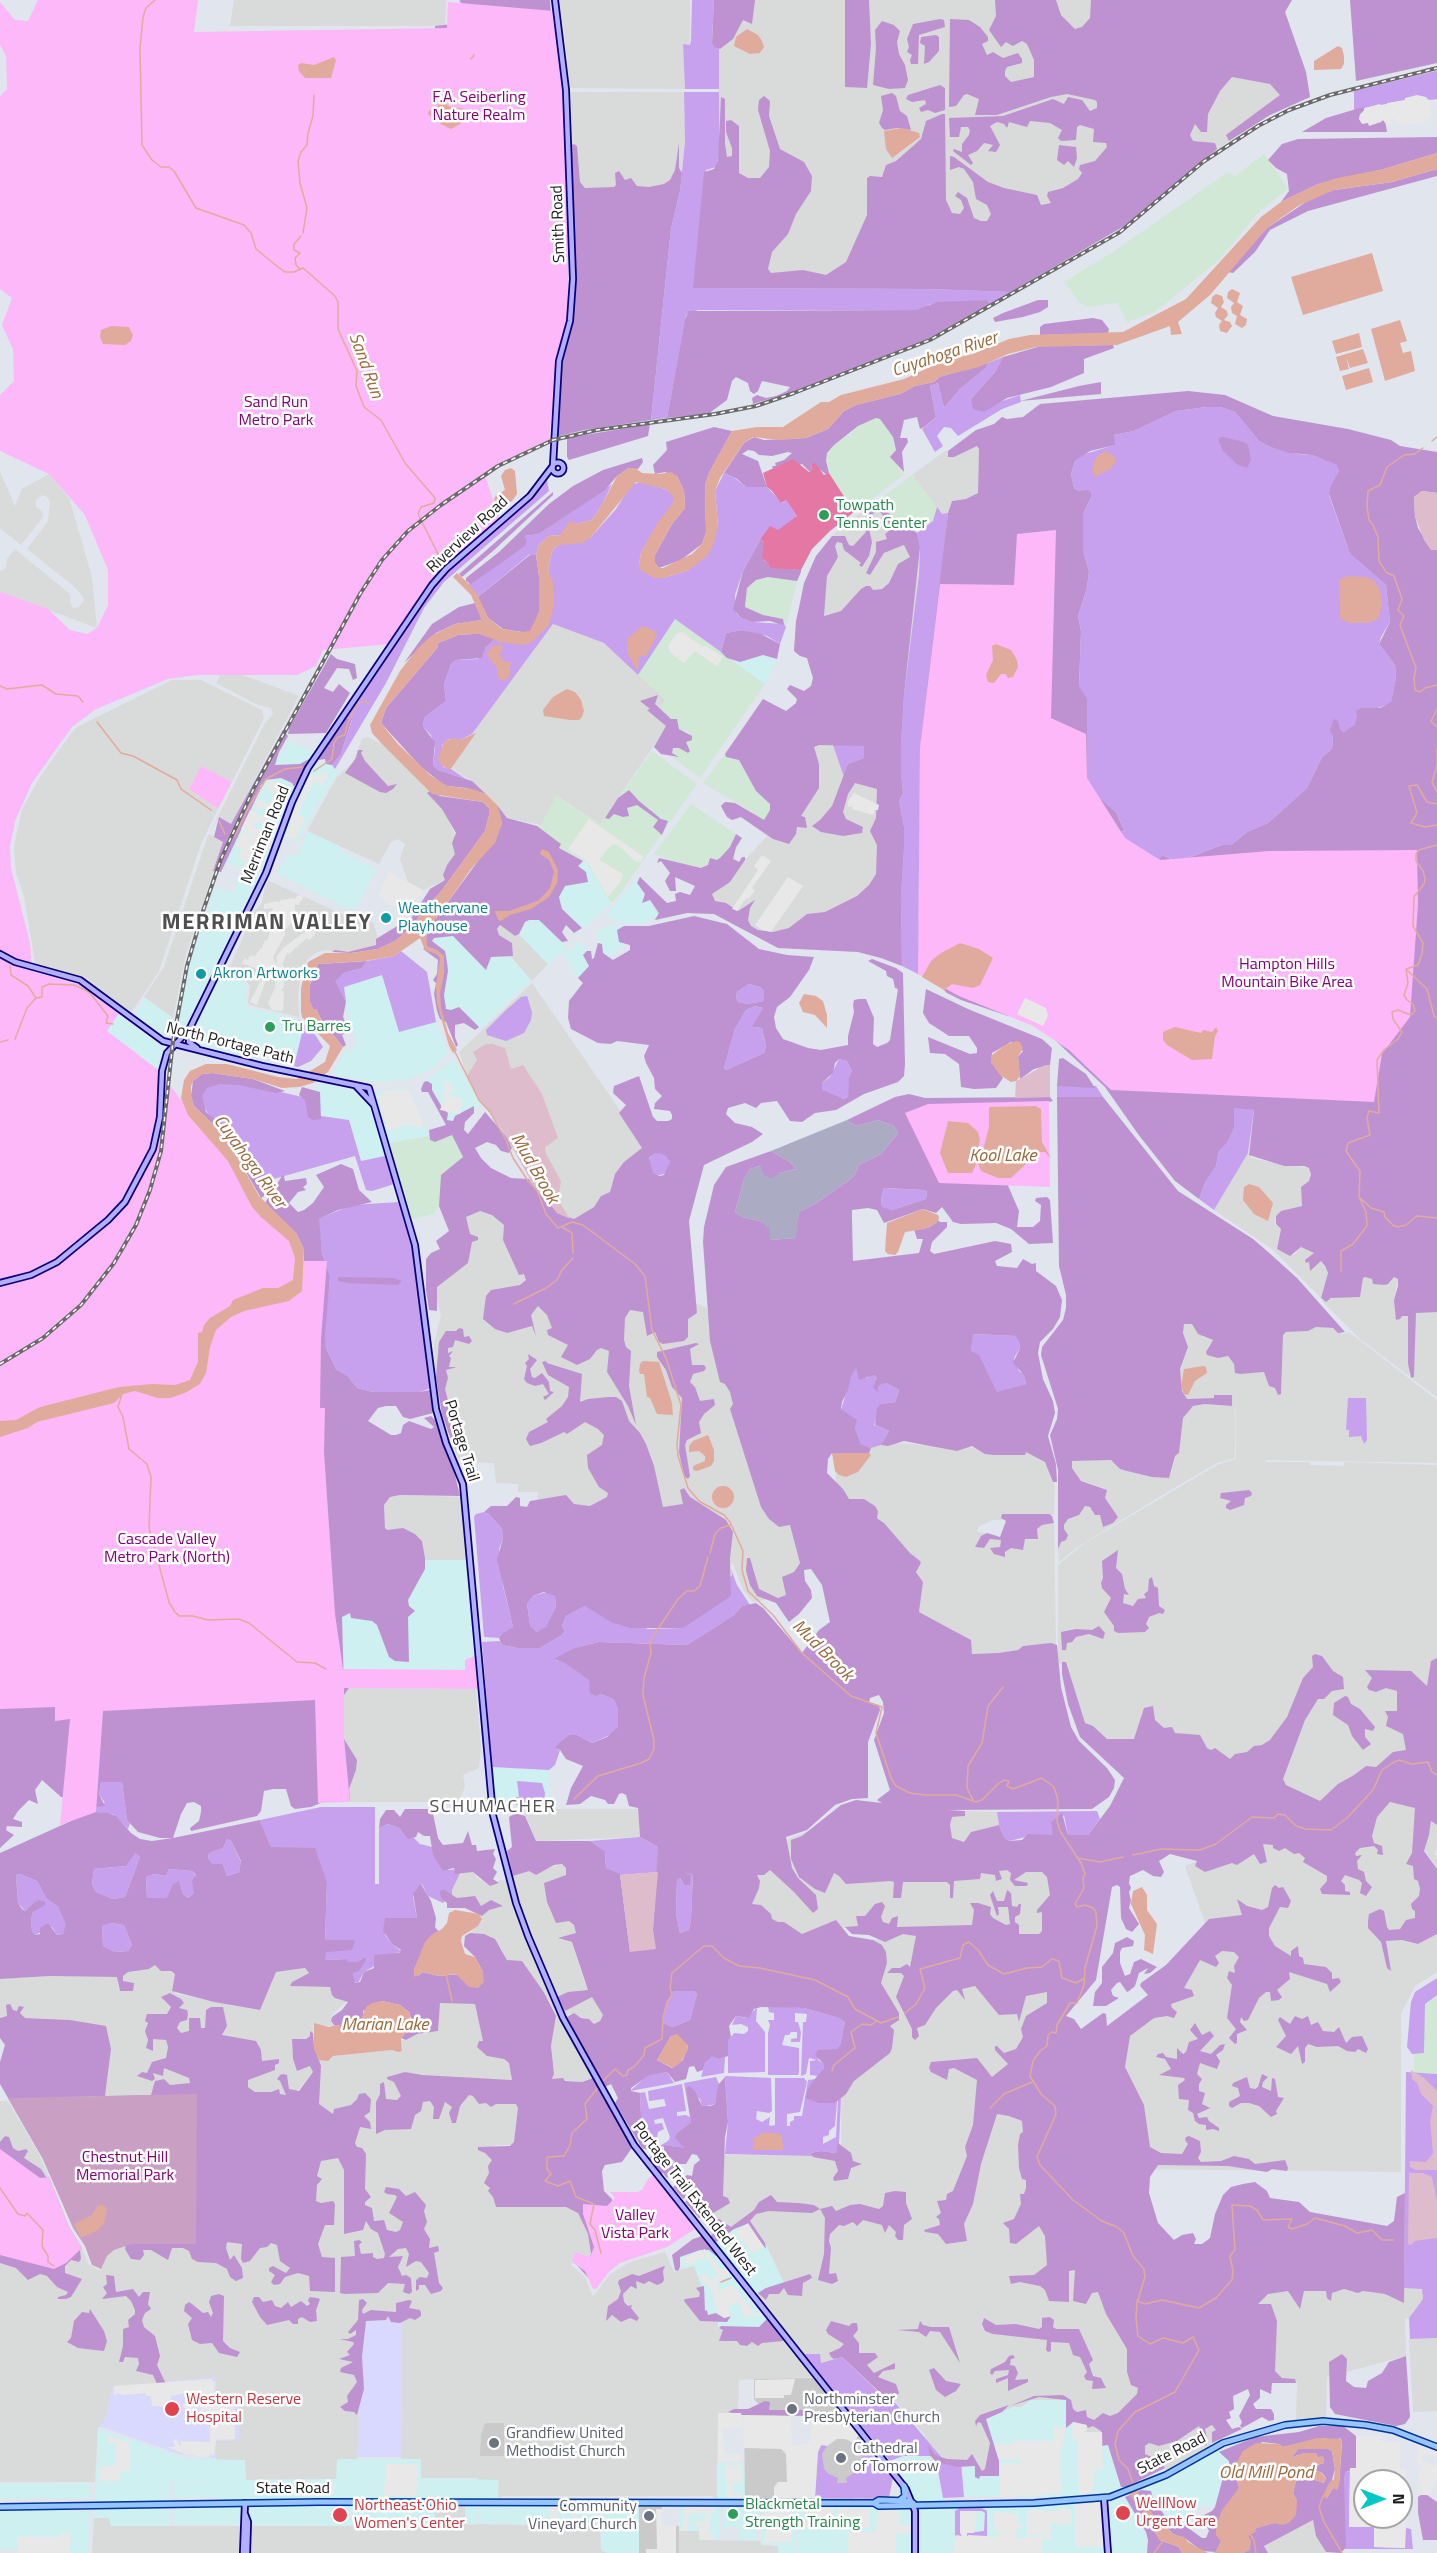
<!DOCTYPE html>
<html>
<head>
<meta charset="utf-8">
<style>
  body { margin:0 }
  #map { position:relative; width:1437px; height:2553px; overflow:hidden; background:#e0e5ee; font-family:"Titillium Web",sans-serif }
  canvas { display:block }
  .north { position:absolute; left:1353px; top:2469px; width:60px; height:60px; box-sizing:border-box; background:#fff; border:2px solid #a4a4a4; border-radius:50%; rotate:90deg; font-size:16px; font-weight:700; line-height:24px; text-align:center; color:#1c1c1c }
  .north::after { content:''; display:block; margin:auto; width:21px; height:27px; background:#00c8c6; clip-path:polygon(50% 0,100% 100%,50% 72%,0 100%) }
</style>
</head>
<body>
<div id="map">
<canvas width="1437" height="2553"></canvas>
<div class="north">N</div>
</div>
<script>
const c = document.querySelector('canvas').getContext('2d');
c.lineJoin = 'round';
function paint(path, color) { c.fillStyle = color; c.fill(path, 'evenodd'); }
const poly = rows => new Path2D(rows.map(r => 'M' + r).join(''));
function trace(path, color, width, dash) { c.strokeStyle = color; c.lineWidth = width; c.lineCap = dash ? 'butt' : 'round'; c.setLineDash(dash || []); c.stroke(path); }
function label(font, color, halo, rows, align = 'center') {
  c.font = font + ' "Titillium Web",sans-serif'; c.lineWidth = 5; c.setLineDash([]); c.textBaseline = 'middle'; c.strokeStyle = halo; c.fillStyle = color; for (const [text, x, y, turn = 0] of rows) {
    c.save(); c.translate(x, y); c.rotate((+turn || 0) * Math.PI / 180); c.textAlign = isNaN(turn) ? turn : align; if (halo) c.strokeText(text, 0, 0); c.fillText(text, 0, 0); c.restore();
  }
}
const residential = poly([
  [234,0,446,0,445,26,230,26],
  [558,0,690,0,690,45,683,45,685,89,570,88,565,37],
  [714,0,1292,0,1285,12,1306,72,1310,97,1270,115,1229,141,1126,225,1011,292,928,289,696,288,719,135,719,49,712,43],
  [571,92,684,92,685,142,680,191,573,189],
  [977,446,979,449,978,493,966,499,952,501,948,513,942,515,912,475,945,451,948,451,948,457],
  [0,472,15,506,22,489,49,474,69,498,92,577,97,628,0,592,0,571,6,568,7,559,15,549,70,594,70,602,73,608,79,607,84,600,82,595,71,584,27,549,48,521,50,501,47,497,42,495,36,500,36,507,42,511,43,517,21,545,0,528],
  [874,501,900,526,917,533,920,547,919,574,915,606,902,966,881,958,858,952,778,948,714,914,687,913,655,920,639,879,640,877,667,903,676,901,675,894,680,892,690,895,696,886,675,877,676,891,670,891,665,881,670,873,661,861,657,863,659,858,678,864,730,847,736,834,742,838,733,856,739,862,742,857,746,859,767,836,741,817,732,820,727,817,723,811,721,806,725,802,735,803,751,814,770,804,735,757,726,757,725,754,763,699,786,711,796,703,797,699,787,689,790,685,804,691,811,686,813,678,807,658,800,656,794,651,796,621,818,625,889,606,920,550,877,504,870,515,877,512,881,513,892,528,886,533,888,539,877,542,876,552,866,573,870,575,884,553,905,545,910,557,898,564,889,583,882,589,873,590,870,586,866,586,861,589,841,611,823,616,827,576,835,546,837,541,842,543,844,550,861,563,862,567,867,532,853,546,849,545,847,539,835,535,832,536],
  [553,624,604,643,665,699,671,721,600,824,557,796,541,825,507,818,492,800,472,781,448,766],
  [221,674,240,674,299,696,231,824,219,817,209,834,223,842,186,954,173,1018,144,997,164,967,207,838,265,723,273,715,271,708,258,705,216,683],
  [172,680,201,680,262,710,264,718,232,782,201,766,189,789,218,809,201,844,159,971,129,1016,87,984,32,967,35,962,24,896,16,873,14,846,22,809,42,774,72,732,77,727],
  [368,737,382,744,442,802,456,838,459,856,445,880,423,890,408,882,400,859,405,844,398,839,391,842,379,864,307,831,337,777,353,762,362,739],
  [269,881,344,915,358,916,373,922,376,931,379,945,349,953,326,950,317,952,307,960,301,973,298,995,299,1017,250,1005,248,1002,250,986,244,978,229,969,255,911,262,903,265,886],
  [500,925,515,936,519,934,548,964,532,981,510,956,513,956,512,943,499,935,497,929],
  [532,983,646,1148,615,1174,610,1192,601,1196,594,1207,574,1219,570,1219,537,1192,506,1136,490,1112,479,1100,467,1076,459,1052],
  [1248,1153,1252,1158,1273,1163,1309,1168,1311,1174,1309,1181,1301,1187,1302,1206,1276,1216,1275,1225,1281,1229,1277,1249,1294,1255,1301,1247,1315,1253,1309,1262,1309,1269,1321,1261,1328,1273,1321,1298,1272,1249,1214,1210],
  [491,1190,625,1298,685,1299,707,1308,721,1379,730,1385,761,1495,772,1522,779,1527,790,1524,800,1563,794,1572,786,1596,753,1602,743,1590,733,1564,718,1557,535,1522,538,1492,518,1492,518,1484,496,1483,494,1463,461,1462,453,1448,441,1414,436,1388,434,1344,441,1315,427,1263,458,1255,446,1193],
  [1366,1277,1372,1279,1373,1284,1384,1285,1394,1277,1398,1279,1394,1300,1402,1316,1408,1316,1409,1376,1360,1339,1322,1301,1340,1296,1360,1297,1363,1278],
  [1425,1311,1437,1312,1437,1397,1411,1378,1414,1377,1416,1313],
  [1187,1322,1192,1324,1203,1337,1213,1340,1207,1348,1218,1358,1226,1355,1234,1364,1234,1368,1253,1373,1264,1372,1269,1385,1275,1388,1281,1394,1283,1335,1286,1332,1308,1331,1316,1327,1333,1328,1336,1332,1344,1334,1349,1332,1437,1400,1437,1463,1266,1460,1266,1462,1310,1462,1310,1465,1344,1466,1344,1462,1437,1465,1437,1730,1437,1693,1409,1693,1411,1751,1313,1816,1118,1748,1082,1730,1063,1666,1058,1662,1058,1565,1085,1543,1146,1507,1217,1465,1236,1459,1235,1375,1235,1458,1217,1463,1164,1494,1076,1548,1059,1562,1058,1549,1064,1525,1068,1519,1079,1515,1085,1505,1100,1514,1103,1527,1113,1523,1114,1513,1104,1497,1104,1488,1081,1481,1072,1468,1072,1461,1111,1460,1120,1469,1171,1474,1175,1456,1179,1453,1183,1418,1193,1406,1205,1404,1232,1406,1215,1398,1186,1399,1181,1391,1180,1369,1188,1347,1183,1333,1184,1324],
  [835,1440,981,1448,1048,1449,1055,1464,1054,1515,1002,1515,1003,1520,993,1520,978,1527,977,1532,987,1533,981,1536,975,1547,984,1548,991,1538,1001,1540,1000,1548,1005,1556,1007,1549,1024,1545,1024,1539,1035,1540,1037,1529,1042,1525,1054,1523,1056,1644,1023,1646,1018,1650,998,1653,972,1654,957,1632,919,1612,923,1582,916,1571,921,1564,920,1561,910,1553,879,1518,865,1514,836,1514],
  [400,1495,462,1497,470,1560,425,1560,422,1541,415,1534,397,1529,387,1530,385,1527,384,1505,390,1497],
  [349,1688,476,1689,481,1748,479,1768,463,1775,465,1786,459,1802,350,1802,344,1738,344,1695],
  [1386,1793,1422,1794,1425,1926,1379,1934,1387,1948,1386,1941,1402,1940,1418,1944,1437,1934,1437,1972,1415,1986,1401,2014,1401,2172,1127,2169,1122,2056,1126,2028,1209,1934,1185,1866,1264,1833],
  [523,1809,638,1809,640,1837,536,1841],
  [965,1811,997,1812,999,1825,971,1832,964,1842,952,1838,950,1825,952,1817,964,1816],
  [1431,1821,1437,1825,1437,1849,1434,1855,1437,1855,1437,1869,1424,1849,1429,1836],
  [812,1830,975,1874,1057,1857,1058,1949,919,1935,928,2004,974,1980,1053,1986,1034,2112,1084,2246,1151,2391,1103,2434,1102,2432,1086,2432,1021,2407,1013,2407,999,2461,999,2475,980,2476,974,2466,936,2468,930,2457,925,2436,864,2364,842,2357,812,2365,755,2294,784,2285,767,2247,746,2217,715,2240,700,2220,717,2206,720,2155,841,2156,842,2080,871,2051,735,1958,745,1869,790,1838],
  [834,1928,907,1928,885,1939,856,1941],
  [562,1864,566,1868,567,1875,548,1881,569,1921,574,1925,576,1933,560,1939,572,1942,584,1981,603,2015,600,2021,594,2024,589,2019,569,2014,567,2017,536,1948,514,1884,513,1876,524,1871,529,1871,536,1875,544,1869],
  [464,1872,473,1872,477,1878,490,1886,498,1884,499,1880,509,1880,547,1985,595,2078,582,2082,552,2079,554,2074,551,2046,556,2016,527,1968,507,1960,503,1951,490,1936,470,1933,482,1921,481,1916,489,1910,485,1904,481,1906,452,1897,452,1890,456,1880,460,1873],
  [155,1965,175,1974,172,1990,177,1994,234,2006,260,2010,276,1972,306,1968,309,1973,292,1982,290,1986,330,1987,342,2000,347,2001,331,2016,331,2022,335,2026,313,2025,314,2039,310,2036,292,2045,293,2061,297,2071,310,2066,313,2072,296,2092,289,2089,288,2080,283,2075,278,2076,287,2095,255,2092,248,2087,248,2079,275,2070,275,2065,279,2059,268,2062,262,2061,261,2050,222,2035,227,2026,206,2010,205,2028,181,2033,177,2029,180,2022,179,2008,184,2003,181,1999,170,1993,164,2001,171,2007,167,2015,147,2016,147,2045,153,2046,153,2038,166,2040,168,2047,166,2059,157,2061,146,2077,153,2072,162,2076,164,2068,189,2078,190,2083,170,2085,155,2081,152,2095,105,2096,111,2049,70,2020,25,2018,20,2013,24,2007,17,2011,13,2010,10,2005,6,2008,7,2016,0,2018,0,1979,49,1976,118,1977,118,1989,133,1991,131,1983,122,1981,123,1976,128,1972,149,1969],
  [440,2003,475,2004,487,2056,504,2059,509,2063,512,2080,487,2079,521,2098,522,2145,495,2145,493,2197,496,2207,566,2207,578,2213,588,2234,591,2257,575,2252,571,2265,585,2277,593,2297,610,2274,630,2262,665,2252,674,2272,694,2265,719,2317,719,2328,762,2328,770,2319,816,2377,739,2380,738,2413,718,2413,717,2499,711,2496,503,2496,498,2498,499,2481,477,2480,477,2478,420,2478,420,2459,401,2459,402,2318,360,2318,358,2459,337,2459,337,2479,245,2480,245,2460,216,2461,216,2441,239,2440,238,2394,216,2395,216,2377,166,2384,102,2424,102,2427,98,2427,95,2482,0,2482,0,2255,66,2263,82,2248,88,2263,99,2271,107,2256,114,2250,132,2244,226,2236,314,2124,319,2060,331,2059,333,2056,403,2049,402,2040,406,2040,417,2034,427,2034],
  [0,2101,8,2101,38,2152,49,2177,40,2178,0,2149],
  [1255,2285,1330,2285,1335,2292,1344,2289,1353,2292,1363,2291,1385,2294,1404,2303,1404,2288,1422,2289,1423,2299,1409,2318,1405,2318,1406,2356,1327,2377,1326,2417,1296,2419,1297,2382,1267,2380,1255,2309],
  [1437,2338,1437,2411,1413,2412,1409,2339],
  [1213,2425,1217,2431,1208,2450,1169,2473,1159,2460,1145,2454,1145,2446,1149,2443,1159,2446,1177,2441,1199,2426,1206,2445,1208,2445,1205,2429],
  [435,2502,465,2503,465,2524,600,2526,601,2550,608,2553,247,2553,248,2526,349,2526,372,2523,435,2523],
  [94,2518,109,2518,111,2526,245,2526,245,2553,92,2553],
  [1313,2520,1326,2553,1268,2553,1264,2546],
  [679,2531,699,2531,700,2540,760,2541,762,2545,778,2546,778,2553,679,2553]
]);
const commercial = poly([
  [763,655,777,659,765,684,733,661],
  [287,740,314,752,300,773,264,866,188,1023,184,1030,176,1029,190,960,216,886,232,894,244,871,227,862,250,809,252,810,277,758,286,748],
  [326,764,332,765,338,772,312,814,298,842,283,836,296,799,312,766],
  [307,831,341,847,340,851,377,869,357,908,347,908,277,873,286,857,298,854],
  [586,860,611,903,584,929,578,925,562,908,559,897,565,886,589,882,578,866],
  [638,876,637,883,645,894,642,900,650,899,659,916,644,923,621,923,609,919,608,913],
  [529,920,539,920,567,948,548,964,519,934],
  [610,925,624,926,617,930,625,943,614,954,607,957,602,952,596,931],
  [453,934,489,966,491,957,510,956,532,981,513,996,481,1029,470,1021,444,1012,444,954,430,938],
  [580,941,587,951,583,955,589,966,578,978,564,955],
  [224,970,239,977,247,985,245,1000,248,1008,295,1018,303,1023,298,1055,296,1056,294,1066,256,1057,255,1059,193,1043,190,1040,190,1035],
  [382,975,399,1032,436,1022,449,1054,432,1069,407,1080,374,1082,332,1074,343,1054,349,1049,352,1050,356,1041,348,1019,344,987],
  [144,997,173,1018,170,1033,158,1032,135,1014],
  [118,1015,161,1046,163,1052,157,1069,107,1031],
  [455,1060,481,1105,449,1127,424,1081],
  [321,1083,359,1091,370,1101,386,1156,361,1161,320,1116,320,1093,314,1091],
  [408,1087,429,1136,389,1143,376,1094,381,1091],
  [425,1560,470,1560,476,1655,465,1669,342,1669,342,1616,350,1613,351,1618,372,1621,377,1625,389,1657,408,1662,408,1617,412,1607,407,1604,407,1600,425,1570],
  [492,1767,549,1770,549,1806,498,1804,495,1801],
  [746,2218,767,2247,785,2285,755,2294,715,2242],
  [711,2245,770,2319,762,2328,718,2328,718,2317,705,2317,699,2299,705,2296,694,2266,682,2269,680,2257],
  [1031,2400,1066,2400,1069,2427,1073,2422,1087,2425,1086,2432,1102,2432,1103,2446,1108,2445,1120,2487,1123,2487,1120,2490,1067,2497,964,2496,963,2466,975,2466,979,2476,999,2461,986,2419,1013,2407,1021,2407],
  [98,2429,188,2459,245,2460,246,2480,336,2479,337,2459,421,2459,421,2478,498,2480,498,2502,477,2503,477,2524,474,2525,465,2524,465,2503,435,2503,435,2524,372,2523,349,2526,173,2524,174,2509,217,2508,218,2497,174,2498,174,2483,217,2482,170,2482,170,2526,111,2526,109,2518,94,2518],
  [920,2430,925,2436,930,2457,934,2463,944,2503,1034,2503,1104,2498,1108,2553,797,2553,798,2503,913,2503,862,2432],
  [1217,2447,1229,2461,1229,2465,1224,2474,1215,2507,1202,2506,1178,2521,1165,2516,1153,2499,1151,2491,1141,2490,1180,2470],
  [717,2463,744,2463,745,2499,717,2499],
  [89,2483,90,2496,87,2498,0,2499,0,2484],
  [1125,2497,1146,2532,1147,2553,1112,2553,1109,2502],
  [600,2503,639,2503,639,2553,608,2553,601,2550],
  [679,2503,719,2503,719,2540,700,2540,699,2531,679,2531],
  [482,2506,592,2507,596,2509,596,2525,480,2523,480,2508],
  [794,2506,796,2509,796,2553,778,2553,778,2546,761,2544,762,2507],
  [727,2507,755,2507,755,2540,739,2540,739,2527,723,2528,723,2508],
  [60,2510,89,2512,88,2553,28,2553,13,2549,0,2549,0,2511]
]);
const industrial = poly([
  [1264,154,1288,188,1258,213,1219,260,1155,312,1127,322,1117,303,1087,307,1080,303,1064,282,1114,251,1228,172,1235,176],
  [876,418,880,419,893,437,898,467,905,474,854,512,829,473,826,461,827,453,841,438,849,435,858,426],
  [912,475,937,507,934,521,917,533,911,529,906,531,882,505,879,503,873,504],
  [774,576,797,581,786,627,783,619,763,615,745,607,747,588,756,580],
  [675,619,765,684,700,778,670,756,676,757,672,753,673,748,679,748,688,753,690,750,686,742,689,732,679,729,677,724,660,708,665,699,638,675],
  [652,751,697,784,617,898,611,903,586,861,559,848,561,844,537,826,541,825,556,796,600,824],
  [725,754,726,757,739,760,756,791,770,804,770,810,765,820,703,783],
  [691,804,736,834,730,847,721,857,717,860,710,861,708,865,701,868,678,864,654,854],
  [452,1134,463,1157,455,1164,442,1183,439,1206,433,1214,411,1220,389,1143,429,1136,430,1140,435,1142],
  [1437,1983,1437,2074,1414,2073,1415,2003]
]);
const education = poly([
  [360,2318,402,2318,401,2457,358,2457],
  [216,2377,216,2395,238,2394,239,2440,216,2441,216,2458,179,2454,102,2427,113,2386,166,2384,169,2381]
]);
const religious = poly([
  [813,2378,860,2434,880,2465,853,2499,745,2499,744,2414,790,2415,790,2445,807,2445,812,2440,813,2414,766,2413,754,2399,754,2379],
  [485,2423,504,2423,504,2456,480,2456,481,2435],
  [639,2503,662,2503,662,2526,679,2526,679,2553,639,2553]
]);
const construction = poly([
  [847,1120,856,1126,878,1120,894,1126,898,1133,881,1154,859,1165,854,1176,848,1181,815,1204,799,1212,797,1238,770,1240,764,1222,742,1217,735,1212,744,1179,750,1169,760,1166,763,1169,779,1173,796,1169,790,1162,771,1151]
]);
const grass = poly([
  [692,0,714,0,712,41,713,45,719,49,719,89,685,89,683,44,690,45,691,41],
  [1435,71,1437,71,1437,99,1430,100,1422,97,1354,110,1354,91],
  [684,92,719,92,719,153,716,167,706,170,696,288,928,289,1011,292,991,304,987,300,930,304,925,308,917,310,698,310,686,315,667,418,651,420,671,229,680,191,685,142],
  [1003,357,995,372,971,399,984,412,993,404,1020,395,1021,402,1002,409,958,436,951,428,944,427,937,436,943,446,935,452,922,429,936,417,930,386,938,383,944,408,960,389,986,368,988,363],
  [1207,407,1220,407,1235,412,1259,441,1270,447,1297,454,1312,455,1338,465,1339,471,1329,495,1350,554,1386,585,1390,622,1381,637,1379,644,1395,665,1396,677,1391,703,1357,716,1354,725,1348,731,1344,732,1340,729,1331,729,1333,737,1332,749,1322,757,1307,788,1268,823,1247,832,1231,845,1222,845,1185,859,1174,860,1162,855,1160,860,1116,836,1124,830,1116,812,1100,798,1087,778,1087,698,1079,687,1081,631,1078,616,1087,588,1089,571,1083,550,1083,514,1092,495,1091,492,1079,491,1074,488,1071,474,1075,461,1085,454,1114,445,1114,435,1134,431,1176,411],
  [724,473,736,479,746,487,767,487,782,503,786,500,797,516,778,534,760,540,743,571,735,595,736,613,741,618,752,622,784,624,786,627,780,644,767,636,742,630,726,633,721,652,675,619,638,675,604,643,553,624,472,734,460,740,449,739,442,745,443,767,451,769,466,779,438,770,433,765,435,748,431,735,424,728,423,723,425,717,446,701,444,685,451,664,456,660,478,659,485,648,495,639,500,642,550,619,553,586,548,571,552,551,558,545,591,537,616,509,631,485,640,482,665,489,674,496,674,502,641,552,639,564,663,578,689,570,718,526,715,491],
  [547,480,549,491,444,582,424,608,386,683,335,769,332,765,341,754,352,720,345,718,430,591,439,580],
  [612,484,603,503,592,520,577,524,560,535,549,536,539,545,536,555,530,554,478,597,468,584,524,547,524,536,539,534],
  [937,507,942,514,948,513,941,584,920,748,918,974,902,966,901,895,904,849,904,827,899,801,903,793,901,774,901,746,904,695,919,574,920,547,917,533,933,521],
  [855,744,864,746,864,758,848,764,844,777,833,745],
  [401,951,427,972,436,1022,399,1032,382,975,344,987,346,1002,334,981,344,973,362,968,367,961,394,956],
  [749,984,760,987,764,991,766,994,764,1001,747,1004,738,1002,736,998,737,992],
  [527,996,532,1012,531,1020,524,1033,506,1041,487,1035,486,1030,505,1011,521,997],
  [755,1006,763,1008,753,1027,762,1028,766,1046,764,1053,726,1070,724,1068,735,1029,746,1010],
  [297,1019,300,1020,316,1036,323,1047,311,1061,298,1067,294,1066,303,1029,303,1023],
  [839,1059,847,1061,852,1071,848,1097,844,1099,824,1093,822,1090,822,1083,830,1077],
  [214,1077,316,1100,314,1115,349,1120,361,1161,385,1156,394,1184,372,1191,366,1190,355,1156,256,1184,193,1091],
  [1057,1086,1096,1086,1103,1097,1057,1097],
  [1237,1107,1254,1110,1248,1153,1214,1210,1199,1199,1205,1183,1216,1166,1219,1151,1234,1128,1234,1108],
  '648 1164a11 11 0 1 1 22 0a11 11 0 1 1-22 0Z',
  [884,1188,924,1190,927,1192,926,1199,892,1210,882,1208,881,1198],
  [400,1202,415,1258,431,1388,420,1392,373,1392,357,1388,348,1376,336,1369,326,1348,324,1334,330,1278,322,1253,318,1219,352,1205],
  [972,1334,1015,1336,1019,1342,1020,1348,1014,1358,1019,1371,1024,1374,1026,1384,997,1393,987,1372,971,1351],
  [856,1367,858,1375,867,1378,873,1374,877,1379,878,1391,879,1384,886,1383,899,1390,895,1402,881,1404,874,1425,889,1431,881,1445,871,1448,861,1444,855,1428,841,1410,851,1377],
  [1348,1398,1366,1398,1367,1440,1364,1444,1361,1436,1349,1437,1349,1430,1346,1430],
  [484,1512,489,1514,502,1529,503,1539,499,1549,503,1586,513,1627,499,1638,484,1637,474,1517,476,1514],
  [731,1569,737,1585,750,1605,742,1606,734,1615,687,1645,599,1642,574,1648,555,1660,565,1662,590,1680,601,1694,614,1700,618,1710,619,1720,618,1727,612,1734,592,1743,577,1735,569,1735,556,1749,560,1750,555,1765,549,1770,492,1767,482,1642,500,1641,502,1645,517,1648,540,1648,562,1635,565,1631,562,1626,566,1616,585,1606,648,1629,683,1628,732,1575],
  [547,1592,555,1596,556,1607,550,1622,543,1631,537,1632,530,1625,527,1604,533,1596],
  [101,1781,122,1782,127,1820,130,1823,128,1829,113,1814,96,1812,96,1806,105,1803,99,1794],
  [517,1781,542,1783,545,1793,544,1806,516,1805,516,1797,519,1797],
  [321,1807,375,1807,375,1884,379,1884,379,1828,388,1824,399,1828,408,1838,414,1838,420,1844,432,1847,438,1862,449,1870,456,1869,460,1873,452,1890,452,1897,443,1889,439,1891,445,1901,443,1903,428,1896,422,1884,415,1891,413,1897,417,1918,386,1918,385,1935,392,1944,401,1951,364,1972,358,1983,354,1982,353,1973,360,1969,365,1957,356,1962,348,1962,346,1959,325,1960,325,1952,355,1940,325,1940,327,1883,271,1847,260,1820],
  [1097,1811,1100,1819,1088,1835,1068,1835,1064,1815,1053,1835,1026,1837,1009,1841,1004,1837,999,1825,997,1812],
  [640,1837,658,1847,658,1872,620,1875,606,1868,605,1851,590,1841],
  [227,1839,231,1841,241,1862,239,1872,227,1876,223,1864,213,1864,208,1858,209,1853,223,1848],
  [134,1852,140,1857,125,1897,113,1899,96,1892,92,1884,94,1869,126,1866],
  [169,1869,192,1871,196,1876,194,1893,188,1898,183,1894,179,1882,167,1899,147,1898,146,1877,154,1874,166,1876],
  [685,1872,693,1874,691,1919,689,1930,680,1933,676,1913,677,1879,679,1877,684,1885],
  [20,1874,37,1881,46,1898,58,1907,67,1924,63,1934,57,1935,52,1927,35,1935,32,1931,31,1920,33,1912,38,1908,33,1903,25,1911,18,1903,16,1875],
  [111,1923,124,1925,132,1945,128,1951,115,1952,103,1946,102,1926],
  [1437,1978,1437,1995,1425,2004,1424,2053,1412,2054,1407,2047,1411,2002,1415,1992],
  [674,1991,694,1991,697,1994,690,2020,673,2027,663,2023,663,2018,667,2002],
  [768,2006,804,2008,839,2018,845,2022,840,2045,837,2050,821,2052,818,2060,825,2064,824,2068,818,2076,810,2075,810,2061,817,2060,809,2058,806,2074,801,2076,803,2022,806,2022,807,2014,795,2013,795,2022,798,2022,801,2032,800,2042,791,2042,791,2039,797,2038,797,2032,791,2032,789,2035,785,2035,782,2045,799,2048,799,2073,798,2075,768,2075,768,2033,770,2025,768,2020,774,2020,774,2013,769,2012],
  [757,2008,756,2021,765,2032,765,2072,728,2073,728,2041,734,2033,744,2034,748,2031,748,2027,741,2024,732,2025,736,2016,746,2018],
  [712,2055,719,2059,725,2057,724,2073,701,2077,705,2063],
  [667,2072,674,2083,630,2091,647,2076],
  [1406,2072,1437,2074,1437,2338,1410,2339,1409,2318,1423,2299,1422,2289,1404,2288],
  [725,2076,771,2078,772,2111,769,2113,757,2111,756,2119,762,2122,770,2117,769,2125,771,2126,775,2125,775,2078,804,2078,807,2082,800,2112,787,2114,787,2126,790,2126,790,2122,794,2120,794,2116,802,2116,808,2080,816,2079,809,2086,835,2103,837,2101,835,2126,829,2131,829,2135,823,2137,823,2144,836,2137,838,2100,841,2098,839,2144,836,2153,821,2151,810,2153,812,2156,725,2154,728,2122],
  [716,2077,719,2084,715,2104,702,2107,700,2099,686,2088,690,2105,691,2122,678,2132,684,2149,671,2146,658,2147,668,2141,670,2137,663,2118,654,2120,655,2124,662,2123,664,2129,658,2132,656,2145,655,2147,646,2142,642,2137,640,2093,645,2092,649,2109,666,2106,664,2099,649,2101,648,2091,682,2084,686,2111,677,2112,677,2116,686,2115,690,2117,684,2083],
  [803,2354,820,2354,821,2363,842,2357,888,2401,892,2399,942,2458,961,2462,964,2497,943,2498,937,2465,932,2456,903,2456,890,2461],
  [823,2443,827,2446,822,2454,824,2469,829,2474,838,2478,837,2483,847,2483,846,2478,858,2470,864,2452,880,2461,893,2477,889,2498,893,2499,815,2498,818,2452],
  [1350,2471,1349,2526,1375,2527,1375,2547,1405,2548,1406,2528,1411,2529,1413,2549,1344,2549,1344,2479,1346,2472],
  [961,2507,982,2508,987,2511,987,2538,966,2536,967,2533,984,2531,985,2513,982,2511,960,2511,962,2536,955,2537,955,2511]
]);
const forest = poly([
  [461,0,550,0,552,25,435,33,435,26,453,24,469,9,459,1],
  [714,0,755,0,752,24,743,20,733,39,720,49,714,47,712,43],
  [845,0,869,0,871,44,867,88,845,87],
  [995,0,1056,0,1061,15,1075,29,1082,27,1090,18,1091,0,1292,0,1285,12,1306,72,1310,97,1270,115,1229,141,1226,135,1280,95,1270,84,1232,77,1220,91,1208,114,1207,132,1201,132,1195,124,1190,135,1193,141,1215,143,1217,149,1126,225,1011,292,928,289,693,288,704,172,714,169,718,160,721,97,725,99,725,144,727,157,732,156,732,148,726,132,726,121,731,120,739,126,739,173,748,178,760,178,769,167,770,151,758,110,759,100,764,96,770,101,769,116,780,149,804,162,812,176,811,191,796,214,788,234,772,252,768,269,771,273,803,270,826,275,846,262,867,215,867,178,870,176,882,177,886,165,896,161,921,139,926,121,942,114,945,114,946,200,952,213,960,214,964,208,961,200,955,196,958,192,967,198,974,218,981,221,987,221,991,214,987,205,976,199,973,182,964,169,959,167,950,170,950,156,954,157,988,182,1004,188,1037,195,1041,205,1051,203,1047,196,1048,192,1063,188,1078,179,1082,173,1079,169,1080,165,1095,161,1107,147,1106,143,1093,142,1094,129,1080,125,1077,127,1076,140,1061,141,1058,138,1062,130,1050,123,1030,121,1027,127,1009,122,1007,128,1004,124,997,122,990,126,1000,145,996,152,988,151,993,145,984,143,977,151,968,155,973,163,971,165,953,151,954,149,962,152,962,144,969,135,970,130,968,127,961,127,959,137,950,137,949,118,1003,116,1053,99,1064,104,1068,97,1082,100,1090,111,1097,108,1097,102,1095,100,1067,94,1051,97,997,115,975,115,979,99,967,94,964,95,956,106,949,107,950,19,969,20,980,27,988,37,988,41,982,44,987,55,993,52,1003,58,1018,53,1022,59,1022,63,1007,67,1005,71,1005,76,1011,82,1034,77,1034,60,1027,44,1022,41,1013,46,1006,42,1001,47,989,30,996,16],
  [1350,0,1437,0,1437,63,1356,81],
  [940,19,944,20,945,27,919,35,918,64,911,64,910,60,912,55,907,52,909,47,907,39,913,24],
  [882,21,894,25,900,31,897,42,899,54,905,65,908,80,905,88,889,89,873,85,876,48,875,30],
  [936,35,939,37,939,51,929,62,924,64,925,46,920,43,921,37],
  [940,85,945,88,945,110,935,113,928,110,921,112,919,108,926,104,925,100,912,102,906,99,908,95],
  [892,93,896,96,900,111,907,116,911,130,897,128,885,130,882,128,879,123,883,110,881,96],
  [1363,107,1365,110,1360,114,1359,118,1361,122,1385,120,1387,132,1302,132,1326,118],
  [1437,137,1437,153,1384,169,1318,184,1281,202,1289,191,1287,174,1276,168,1268,160,1282,144,1298,139],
  [679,143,679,168,682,173,680,191,671,229,651,420,584,430,556,437,563,357,573,324,575,302,571,145,574,144,577,146,580,182,585,188,614,187,616,185,615,173,619,171,625,180,631,178,637,186,649,187,664,184,670,180,675,170],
  [1059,145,1076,147,1077,158,1074,167,1068,161,1064,165,1057,160],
  [1437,169,1437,176,1308,211,1270,230,1255,252,1233,273,1228,272,1267,228,1312,198,1334,190,1392,182],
  [987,300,991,304,924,341,795,391,753,404,752,398,757,395,766,398,776,396,787,391,790,387,762,381,758,391,754,394,750,391,748,383,736,377,732,381,727,400,708,414,667,418,685,319,689,311,916,310,937,302],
  [1038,300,1048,300,1048,307,1040,312,1023,317,995,322,993,318,1003,313],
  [1093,318,1102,320,1109,329,1108,333,1040,335,1040,327,1044,324],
  [1113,345,1114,348,1084,359,1084,373,1051,387,1007,398,984,412,973,409,971,399,995,372,1003,357,1041,346],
  [988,363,986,368,960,389,944,408,938,383,930,386,936,417,924,427,920,429,917,417,904,420,900,438,907,438,908,442,902,452,904,472,890,457,896,450,893,437,880,419,876,418,858,426,834,445,827,453,826,461,829,473,827,475,812,464,811,473,802,464,775,473,772,466,776,466,775,463,784,460,792,453,788,452,772,456,759,455,754,451,748,450,742,454,758,461,767,487,746,487,737,479,724,473,744,443,754,437,764,440,806,438,828,429,844,411,856,405,900,394,915,386,934,382,939,377],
  [1101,382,1101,394,1020,401,1079,386],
  [1188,391,1225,395,1273,416,1348,429,1391,440,1400,446,1437,452,1437,493,1422,491,1414,497,1415,516,1418,528,1431,549,1437,550,1437,1312,1416,1313,1414,1377,1411,1378,1408,1364,1408,1316,1402,1316,1400,1319,1396,1320,1394,1300,1398,1286,1398,1279,1394,1277,1388,1284,1384,1285,1373,1284,1372,1279,1365,1277,1363,1278,1360,1297,1331,1298,1326,1302,1321,1298,1328,1273,1325,1266,1321,1261,1310,1271,1309,1262,1306,1263,1305,1260,1314,1253,1301,1247,1290,1256,1277,1249,1281,1229,1276,1224,1276,1216,1281,1211,1302,1206,1301,1187,1309,1181,1311,1174,1309,1168,1304,1166,1284,1166,1249,1155,1254,1110,1234,1108,1234,1128,1227,1142,1219,1151,1216,1166,1205,1183,1199,1199,1175,1181,1138,1134,1105,1087,1057,1042,1162,855,1171,859,1188,858,1222,845,1231,845,1247,832,1268,823,1307,788,1322,757,1332,749,1333,737,1330,730,1334,719,1338,721,1340,729,1344,732,1354,725,1357,716,1356,711,1361,708,1380,708,1391,702,1396,677,1395,665,1379,644,1390,622,1386,585,1350,554,1329,494,1331,486,1339,471,1337,465,1312,455,1290,453,1270,447,1259,441,1235,412,1220,407,1207,407,1176,411,1134,431,1114,435,1115,445,1090,451,1075,461,1071,474,1074,488,1079,491,1087,490,1091,492,1092,495,1083,514,1083,550,1089,571,1087,588,1078,616,1081,631,1079,686,1087,698,1087,778,1100,798,1116,812,1124,830,1116,836,1008,1016,961,1000,947,993,944,990,948,985,918,974,920,748,948,513,952,501,966,499,978,493,979,449,977,446,954,457,948,457,948,451,976,430,994,424,1002,417,1007,419,1023,417,1040,404],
  [650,424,648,436,569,460,567,457,567,438],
  [714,427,732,431,709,473,705,485,706,532,702,544,681,560,659,568,655,563,655,555,672,524,685,508,684,491,677,476,665,472,655,474,653,465,667,450,666,442],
  [1223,437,1244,442,1248,445,1251,460,1247,468,1238,465,1223,451,1219,442,1219,438],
  [642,458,643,462,638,469,629,468,617,476,605,490,539,534,524,536,527,541,524,547,471,584,466,581,466,578,499,552,549,504,573,486,603,470],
  [553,492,553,495,493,551,462,577,459,574],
  [879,503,906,531,911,529,917,533,920,547,904,695,901,746,901,774,903,793,899,801,904,827,904,849,901,895,902,966,881,958,858,952,778,948,714,914,687,913,655,920,659,913,650,900,642,903,645,894,637,883,640,877,667,903,676,901,675,894,680,892,690,895,695,886,675,877,676,891,670,891,665,881,670,873,661,861,657,863,659,858,701,868,708,865,710,858,717,860,721,857,730,847,736,834,742,838,736,847,733,859,739,862,742,857,745,857,745,860,730,882,712,894,715,901,726,903,738,911,755,900,750,908,748,920,751,926,758,930,773,932,789,928,807,914,825,912,857,896,869,885,876,874,877,845,870,831,876,818,877,789,855,783,848,794,843,812,846,819,863,827,862,833,843,836,821,832,812,826,820,820,832,806,848,764,864,758,864,746,819,745,814,747,819,764,819,788,801,816,805,817,807,828,797,827,796,834,789,844,773,839,741,817,732,820,727,817,721,806,725,802,735,803,764,820,770,810,770,804,756,791,739,760,726,757,725,754,763,699,786,711,796,703,797,699,787,689,790,685,804,691,811,686,813,678,807,658,800,656,794,651,796,621,800,603,804,583,816,556,832,536,845,536,849,545,853,546,866,532,865,529,868,527,869,529,872,542,869,556,862,567,859,565,861,563,844,550,842,543,837,542,835,546,838,557,827,576,824,616,841,611,861,589,866,586,870,586,873,590,882,589,889,583,898,564,910,557,904,545,884,553,870,575,866,573,876,552,876,542,887,539,885,534,892,528,881,513,877,512,868,516,873,504],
  [760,540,764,542,764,560,771,567,801,570,801,572,797,581,768,577,756,580,747,588,745,607,763,615,783,619,784,624,782,625,770,621,752,622,741,618,733,609,743,571],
  [531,554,536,555,539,576,539,612,535,623,530,631,522,632,503,629,488,618,478,597],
  [475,603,482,620,455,624,436,633,404,663,432,624,459,607],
  [742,630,761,634,780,644,777,659,763,655,740,662,727,658,721,652,726,633],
  [473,634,480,634,495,639,485,648,482,658,456,660,451,664,444,685,446,701,425,717,423,723,424,728,435,742,433,765,438,770,472,781,486,794,466,788,447,786,440,782,421,767,381,723,386,708,438,647,438,643,458,635],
  [331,654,337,659,355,664,357,678,353,680,349,669,337,668,324,688,333,692,339,684,350,693,326,733,288,734,289,728],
  [658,695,655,704,671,719,677,719,679,729,692,736,692,740,686,742,690,751,688,753,679,748,673,748,672,753,679,757,661,754,654,747,666,726,647,710,650,709,640,701],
  [345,718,352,719,341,754,332,765,326,764,325,759,318,760],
  [283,730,288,736,279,752,275,765,300,764,309,759,310,762,294,787,292,783,281,778,266,780,260,786,260,790,221,872,213,871,223,842,214,837,219,817,231,824],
  [358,750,363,750,361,753,365,761,388,786,397,784,393,789,386,793,380,792,345,773,356,758],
  [629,790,639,801,661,819,668,821,662,835,653,827,658,820,637,805,627,808,629,816,623,817,614,814,609,819,605,818,618,798],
  [430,791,440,796,483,802,489,808,489,815,485,831,442,890,407,931,395,941,378,949,351,953,332,952,335,950,348,952,376,945,376,939,412,917,430,889,445,880,443,875,447,865,455,854,452,843,456,833,442,809,427,793],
  [497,805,507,818,537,826,561,844,559,848,583,861,578,866,586,872,588,882,565,886,559,897,562,909,582,928,574,933,566,925,562,932,568,941,562,942,539,920,529,920,525,922,519,934,515,936,500,925,497,929,499,935,512,943,513,956,491,957,486,970,453,936,434,938,432,941,445,951,447,962,448,971,444,995,446,1009,451,1010,459,1007,479,1027,475,1030,464,1023,455,1025,455,1037,458,1045,456,1047,446,1022,440,1019,437,1011,434,994,436,983,433,980,437,974,438,960,423,949,427,946,425,942,428,929,478,861,502,824],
  [694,916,727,924,759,949,787,955,814,957,809,970,790,997,777,1007,774,1017,776,1028,783,1039,808,1048,821,1050,848,1045,848,1036,854,1012,853,1005,854,1000,859,999,866,999,874,1018,873,1044,877,1047,887,1043,890,1040,898,989,895,988,893,979,887,976,886,971,868,961,872,959,896,968,903,973,905,1064,904,1076,898,1082,864,1094,836,1110,815,1113,802,1122,790,1121,777,1101,761,1103,756,1108,745,1103,728,1108,726,1114,735,1123,752,1127,763,1134,752,1142,704,1165,689,1221,697,1313,688,1319,688,1337,684,1341,663,1344,659,1342,655,1332,647,1336,643,1312,630,1310,625,1318,624,1340,626,1347,631,1351,629,1386,636,1425,628,1406,607,1372,609,1351,601,1348,597,1350,590,1359,577,1365,561,1357,568,1345,548,1335,547,1330,552,1328,547,1315,538,1306,531,1315,536,1336,532,1326,507,1333,495,1329,483,1319,486,1296,491,1290,520,1285,526,1280,524,1274,519,1275,503,1240,504,1225,492,1215,480,1211,466,1217,470,1234,478,1237,478,1240,472,1242,468,1263,437,1287,437,1311,429,1310,426,1290,426,1259,431,1253,440,1249,436,1241,449,1231,439,1206,441,1175,463,1157,452,1135,435,1142,430,1140,429,1130,446,1125,428,1092,422,1092,421,1089,424,1082,427,1081,432,1084,432,1090,443,1109,448,1113,447,1120,453,1121,455,1116,474,1106,474,1113,465,1122,464,1130,468,1134,485,1112,506,1136,512,1148,509,1153,501,1151,496,1145,487,1142,475,1148,481,1158,491,1168,511,1178,529,1179,537,1191,547,1199,557,1213,574,1219,594,1207,601,1196,610,1192,615,1174,624,1162,642,1148,619,1113,626,1105,613,1093,614,1086,639,1076,653,1117,657,1121,668,1121,672,1119,672,1115,670,1111,654,1109,655,1103,662,1096,655,1089,654,1078,646,1063,644,1056,649,1045,617,1041,611,1044,598,1043,571,1029,568,1018,569,1001,583,983,578,978,589,966,583,955,587,951,591,951,592,959,594,958,598,943,602,944,603,953,613,960,630,950,630,945,619,942,617,930,624,926,649,926],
  [749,984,760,987,764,991,764,1001,747,1004,738,1002,736,998,737,992],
  [755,1006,763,1008,752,1027,762,1028,766,1046,764,1053,726,1070,724,1068,735,1029,746,1010],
  [839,1059,847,1061,852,1071,849,1078,848,1097,844,1099,822,1090,822,1083,833,1073,835,1063],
  [660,1153,666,1156,670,1162,664,1175,660,1176,653,1173,649,1158,654,1154],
  [367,961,362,968,344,973,335,981,346,1002,343,1017,349,1031,342,1035,346,1045,343,1047,322,1021,316,1009,313,1009,308,997,310,985,318,964],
  [926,989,968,1009,1042,1039,1052,1048,1050,1065,1034,1069,1020,1079,1018,1057,1023,1051,1011,1042,992,1053,991,1062,1003,1078,996,1088,974,1089,961,1087,959,1064,945,1054,930,1053,928,1037,970,1054,977,1053,977,1048,969,1036,949,1036,929,1023,923,1013],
  [1063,1058,1086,1074,1095,1088,1057,1086,1059,1059],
  [212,1073,253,1079,285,1091,276,1093,239,1085,220,1084,207,1088,202,1096,206,1112,229,1129,237,1139,242,1153,257,1170,270,1177,264,1196,261,1198,225,1136,194,1106,191,1096,193,1081,202,1074],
  [302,1087,320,1092,321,1119,313,1120,308,1117,305,1100,299,1095],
  [909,1094,925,1098,1050,1097,1053,1101,1039,1104,1006,1181,1019,1211,1017,1227,1033,1227,1040,1221,1041,1205,1035,1201,1036,1198,1047,1197,1050,1200,1053,1243,1029,1244,1011,1229,996,1223,961,1224,953,1222,942,1207,936,1213,923,1209,884,1223,877,1210,868,1208,852,1210,852,1219,853,1261,919,1253,923,1239,917,1239,914,1229,930,1227,938,1220,940,1222,947,1222,947,1227,932,1242,930,1251,934,1254,995,1241,1011,1244,1012,1252,995,1261,997,1266,1017,1268,1023,1259,1032,1264,1036,1263,1036,1271,1056,1286,1062,1300,1060,1317,1053,1329,1040,1342,1038,1353,1043,1379,1053,1401,1055,1413,1048,1436,1056,1464,1057,1482,1053,1482,1045,1462,1026,1452,1025,1455,994,1455,985,1454,972,1446,957,1451,904,1441,888,1446,881,1445,889,1431,875,1425,877,1408,881,1404,895,1402,899,1390,886,1383,879,1385,878,1392,873,1387,877,1379,874,1375,859,1380,856,1368,851,1377,848,1390,842,1402,841,1409,857,1420,855,1428,861,1444,871,1448,869,1453,832,1453,828,1459,827,1473,843,1489,849,1499,864,1499,875,1506,878,1511,877,1518,884,1523,910,1553,920,1561,921,1563,916,1572,923,1582,919,1612,971,1640,972,1654,998,1653,1018,1650,1023,1646,1051,1643,1057,1645,1061,1687,1071,1727,1079,1741,1107,1768,1115,1780,1114,1788,1109,1797,1092,1809,947,1810,965,1811,965,1816,952,1817,950,1825,952,1838,964,1842,971,1832,999,1825,1004,1837,1009,1841,1022,1840,1028,1834,1053,1835,1051,1822,1062,1813,1068,1835,1088,1835,1110,1806,1124,1778,1080,1737,1068,1704,1062,1674,1062,1662,1066,1662,1085,1723,1093,1726,1107,1739,1134,1739,1144,1708,1153,1706,1155,1720,1164,1728,1172,1727,1175,1733,1200,1735,1207,1748,1211,1750,1215,1748,1230,1759,1235,1754,1247,1752,1254,1746,1262,1745,1270,1740,1287,1717,1303,1678,1313,1667,1312,1656,1315,1654,1322,1656,1333,1671,1343,1677,1344,1689,1332,1691,1324,1699,1318,1699,1305,1720,1283,1779,1286,1785,1320,1801,1338,1784,1354,1775,1366,1766,1376,1767,1393,1752,1406,1750,1403,1734,1386,1726,1388,1717,1385,1711,1397,1711,1397,1691,1386,1688,1376,1692,1369,1690,1367,1687,1372,1678,1365,1670,1411,1671,1427,1686,1431,1661,1437,1658,1437,1825,1431,1821,1429,1835,1424,1851,1437,1869,1437,1934,1418,1944,1402,1940,1386,1941,1391,1971,1387,1968,1381,1942,1368,1928,1368,1921,1369,1914,1380,1909,1384,1911,1387,1927,1389,1930,1400,1929,1406,1920,1415,1918,1415,1911,1412,1909,1411,1904,1419,1896,1420,1889,1418,1881,1414,1879,1413,1866,1406,1864,1412,1853,1415,1808,1390,1802,1377,1817,1372,1836,1374,1843,1382,1846,1383,1855,1377,1854,1378,1850,1374,1846,1360,1848,1355,1853,1356,1856,1362,1855,1357,1861,1358,1869,1364,1872,1366,1881,1372,1887,1366,1896,1360,1893,1362,1883,1359,1880,1345,1875,1341,1881,1345,1885,1345,1891,1350,1892,1350,1895,1322,1894,1320,1889,1327,1881,1327,1876,1303,1862,1305,1858,1299,1853,1294,1854,1285,1848,1279,1851,1273,1848,1273,1845,1263,1844,1267,1862,1260,1864,1254,1854,1237,1865,1232,1863,1205,1872,1195,1866,1197,1861,1170,1854,1159,1861,1164,1872,1161,1877,1153,1876,1143,1870,1130,1876,1129,1883,1131,1888,1129,1892,1131,1901,1129,1908,1139,1924,1132,1932,1126,1929,1121,1918,1120,1887,1117,1885,1112,1887,1096,1980,1066,2016,1074,2019,1081,2029,1103,2013,1106,2014,1107,2026,1148,1995,1140,1986,1141,1983,1166,1965,1209,1919,1242,1915,1237,1899,1247,1906,1262,1910,1268,1907,1272,1888,1275,1885,1279,1888,1283,1887,1291,1901,1288,1908,1280,1907,1269,1928,1269,1936,1275,1946,1291,1956,1291,1951,1298,1946,1299,1956,1303,1958,1304,1964,1326,1967,1332,1973,1332,1979,1339,1978,1341,1982,1330,1992,1327,1984,1289,1972,1290,1979,1277,1990,1282,1997,1279,2000,1271,2001,1270,1992,1266,1992,1259,1998,1248,2020,1244,2021,1241,2017,1240,2022,1247,2030,1237,2034,1237,2043,1235,2044,1229,2038,1236,2029,1227,2018,1232,1985,1227,1978,1229,1971,1235,1973,1234,1966,1239,1957,1234,1952,1222,1951,1215,1956,1219,1963,1216,1967,1200,1960,1184,1988,1192,1990,1194,1996,1171,2004,1172,2008,1177,2012,1174,2018,1167,2016,1154,2018,1130,2036,1125,2067,1144,2105,1150,2147,1161,2153,1182,2154,1188,2144,1185,2140,1186,2137,1189,2136,1200,2141,1201,2152,1198,2158,1201,2162,1221,2161,1234,2156,1249,2159,1255,2164,1285,2160,1288,2168,1287,2171,1272,2169,1267,2172,1228,2166,1158,2165,1150,2177,1149,2193,1158,2223,1174,2240,1182,2235,1193,2233,1196,2239,1194,2244,1202,2244,1210,2238,1215,2214,1223,2195,1231,2187,1243,2184,1255,2182,1267,2191,1270,2198,1299,2202,1310,2212,1387,2226,1394,2221,1397,2197,1405,2193,1404,2303,1385,2294,1363,2291,1358,2293,1344,2289,1332,2293,1331,2301,1327,2298,1326,2291,1304,2291,1300,2309,1288,2291,1268,2294,1258,2304,1271,2304,1277,2321,1275,2371,1282,2378,1295,2379,1296,2383,1272,2383,1271,2394,1260,2389,1260,2398,1253,2404,1256,2409,1271,2409,1274,2414,1274,2420,1269,2421,1262,2417,1242,2428,1240,2426,1242,2422,1239,2416,1250,2395,1248,2389,1233,2396,1234,2409,1229,2412,1231,2418,1226,2420,1232,2429,1239,2427,1242,2429,1212,2443,1212,2432,1216,2430,1212,2425,1205,2429,1208,2442,1206,2446,1199,2426,1177,2441,1159,2446,1149,2443,1145,2446,1145,2454,1159,2460,1165,2468,1126,2487,1121,2487,1108,2445,1102,2446,1101,2431,1093,2426,1088,2428,1086,2425,1073,2422,1066,2428,1066,2400,1039,2397,1010,2406,1034,2396,1063,2395,1071,2400,1073,2409,1077,2412,1086,2410,1087,2417,1094,2420,1103,2413,1110,2416,1118,2413,1137,2394,1138,2388,1131,2385,1127,2372,1127,2349,1106,2314,1098,2292,1092,2293,1086,2304,1073,2301,1075,2270,1069,2271,1069,2302,1049,2301,1045,2290,1040,2286,1020,2282,1011,2284,1009,2276,1034,2275,1047,2265,1045,2236,1039,2226,1016,2244,1010,2243,1009,2229,1003,2223,1014,2219,1021,2204,1020,2194,1024,2194,1026,2188,1026,2180,1022,2179,1019,2168,1018,2145,1020,2134,1023,2132,1022,2121,1009,2116,997,2114,981,2164,973,2204,964,2224,967,2241,946,2244,938,2234,925,2232,924,2230,940,2225,939,2219,936,2217,941,2213,937,2201,946,2200,947,2194,953,2191,967,2156,965,2147,973,2125,977,2080,954,2068,949,2069,947,2080,931,2072,929,2068,931,2062,977,2058,992,2077,1008,2064,995,2050,995,2046,997,2046,1004,2053,1016,2049,1023,2037,1021,2029,1026,2016,1047,2003,1047,1992,1026,1996,1019,2022,1017,2014,999,2015,975,1986,962,1989,965,2000,957,1990,953,1991,936,2008,925,2025,917,2028,919,2036,915,2040,912,2037,912,2029,896,1997,904,1976,901,1973,887,1973,892,1968,900,1968,907,1964,910,1967,916,1936,903,1934,885,1942,869,1935,852,1934,845,1927,858,1926,856,1916,865,1916,875,1904,882,1902,885,1906,881,1917,883,1922,889,1924,892,1918,898,1916,897,1927,972,1925,974,1910,970,1903,978,1903,991,1907,990,1914,993,1918,1006,1925,1010,1924,1008,1907,998,1907,999,1914,997,1916,990,1895,993,1891,997,1901,1004,1901,1007,1890,1011,1893,1012,1906,1017,1907,1019,1904,1021,1904,1020,1914,1015,1917,1015,1922,1019,1925,1019,1934,1039,1934,1042,1931,1042,1912,1037,1913,1037,1910,1050,1895,1047,1877,1042,1872,1026,1872,1014,1880,1028,1883,1027,1886,1015,1886,1010,1880,1011,1873,1007,1870,999,1871,1002,1879,996,1881,995,1875,981,1873,980,1879,954,1881,953,1898,950,1898,950,1885,947,1882,903,1882,901,1898,893,1898,894,1882,891,1881,846,1884,839,1876,834,1873,825,1893,815,1889,799,1877,791,1859,791,1840,802,1836,841,1805,856,1800,882,1803,877,1800,890,1790,874,1740,884,1713,883,1702,879,1695,870,1698,869,1703,879,1705,880,1710,868,1742,868,1798,852,1799,835,1805,807,1830,786,1837,792,1868,798,1878,816,1895,818,1909,813,1913,794,1892,770,1870,764,1875,757,1875,760,1881,759,1888,752,1904,761,1905,771,1914,772,1919,778,1922,784,1922,802,1934,836,1920,849,1936,873,1940,882,1945,886,1952,887,1963,881,1983,899,2013,899,2020,890,2026,894,2030,892,2048,890,2053,854,2081,846,2094,835,2103,819,2103,805,2098,809,2086,824,2068,824,2064,815,2055,818,2050,837,2049,840,2045,845,2022,839,2018,804,2008,761,2007,754,2009,749,2018,736,2016,729,2026,731,2037,728,2041,728,2056,719,2059,712,2056,705,2063,703,2070,697,2072,694,2066,689,2067,686,2079,675,2082,667,2072,648,2076,631,2088,631,2091,640,2093,642,2137,657,2148,655,2152,642,2148,615,2103,618,2098,611,2084,605,2087,567,2017,574,2013,581,2018,589,2019,594,2024,600,2021,603,2015,592,1997,565,2011,557,1997,568,1992,588,1990,572,1942,558,1938,576,1933,574,1925,569,1921,556,1923,547,1902,544,1883,566,1875,566,1868,562,1864,554,1865,536,1875,529,1871,513,1876,507,1851,512,1847,509,1817,516,1813,525,1816,536,1841,590,1841,605,1851,606,1868,620,1874,630,1952,653,1929,658,1847,640,1837,638,1808,629,1806,626,1795,622,1793,619,1794,614,1804,608,1804,605,1800,591,1796,580,1804,566,1805,571,1788,583,1766,566,1759,560,1750,555,1748,557,1745,569,1735,577,1735,592,1743,607,1737,618,1727,618,1710,614,1700,601,1694,596,1696,590,1693,589,1680,565,1663,554,1659,574,1648,599,1642,687,1645,734,1615,742,1606,756,1603,763,1608,802,1653,819,1630,830,1622,822,1585,811,1569,804,1570,805,1581,811,1590,812,1598,799,1614,789,1622,776,1603,757,1596,750,1585,746,1571,747,1558,750,1558,759,1589,778,1598,786,1595,782,1577,794,1572,800,1563,790,1525,779,1527,769,1519,761,1507,730,1409,733,1404,730,1392,725,1384,720,1382,710,1341,703,1242,704,1227,714,1185,726,1167,771,1151,790,1162,796,1169,779,1173,772,1178,765,1176,760,1166,750,1169,744,1179,735,1212,742,1217,764,1222,766,1227,769,1227,770,1240,796,1238,799,1212,815,1204,848,1181,854,1176,859,1165,881,1154,898,1133,894,1126,878,1120,856,1126,847,1120,895,1097],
  [884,1188,924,1190,927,1192,926,1199,892,1210,882,1207,881,1198],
  [973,1334,1015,1336,1019,1342,1020,1348,1013,1363,1024,1375,1026,1384,997,1392,979,1355,971,1351],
  [685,1873,693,1874,691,1919,689,1930,680,1933,676,1913,677,1879,680,1878,684,1885,690,1885,691,1875],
  [674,1991,694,1991,697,1994,690,2020,673,2027,663,2023,663,2018,667,2002],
  [671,2036,682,2040,688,2046,683,2060,672,2068,657,2060],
  [1057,1097,1103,1097,1178,1191,1253,1239,1267,1251,1297,1278,1345,1332,1338,1333,1333,1328,1316,1327,1308,1331,1286,1332,1283,1335,1281,1394,1278,1395,1275,1388,1269,1386,1264,1372,1240,1374,1235,1373,1234,1364,1228,1356,1218,1358,1207,1355,1206,1352,1213,1340,1198,1334,1192,1324,1184,1324,1183,1333,1188,1347,1180,1369,1182,1391,1187,1399,1214,1398,1214,1395,1232,1395,1232,1406,1205,1404,1193,1406,1183,1418,1179,1453,1175,1456,1169,1478,1152,1477,1127,1471,1120,1469,1111,1460,1072,1461,1072,1468,1081,1481,1107,1490,1105,1498,1118,1517,1113,1523,1103,1527,1100,1515,1095,1515,1090,1507,1085,1506,1079,1515,1068,1519,1064,1525,1064,1529,1068,1535,1066,1540,1061,1542,1058,1549,1058,1470,1050,1435,1057,1419,1058,1409,1041,1355,1042,1347,1063,1320,1066,1308,1066,1295,1059,1266],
  [341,1164,353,1169,359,1190,372,1202,338,1210,319,1219,322,1253,330,1277,325,1336,326,1348,336,1369,348,1376,357,1388,373,1392,420,1392,430,1390,433,1413,410,1419,403,1417,396,1406,386,1406,378,1408,368,1421,391,1435,396,1435,401,1433,403,1425,409,1421,431,1429,434,1427,424,1418,431,1416,435,1420,455,1475,460,1496,400,1495,390,1497,384,1505,385,1528,387,1530,403,1528,415,1534,422,1541,425,1558,425,1569,408,1600,409,1606,415,1611,408,1617,409,1662,395,1661,389,1657,377,1625,372,1621,351,1618,350,1613,342,1617,344,1688,349,1688,344,1695,344,1739,357,1760,356,1770,349,1789,350,1801,328,1800,311,1807,295,1809,291,1806,286,1789,273,1789,264,1791,261,1811,257,1816,191,1831,190,1828,199,1821,201,1812,201,1806,194,1802,187,1803,181,1814,173,1838,260,1820,271,1847,315,1848,327,1883,325,1940,355,1940,352,1950,326,1952,325,1960,347,1959,348,1962,356,1962,365,1957,366,1960,359,1971,353,1973,355,1983,360,1982,364,1972,374,1968,374,1955,399,1953,401,1950,392,1944,383,1931,385,1918,417,1918,413,1893,421,1884,431,1901,436,1918,435,1927,439,1932,436,1932,417,1976,423,1972,439,1976,483,1972,475,1957,464,1946,465,1936,470,1933,484,1934,495,1939,507,1960,522,1961,543,1991,556,2016,551,2046,554,2074,552,2079,563,2078,565,2081,582,2082,596,2077,634,2145,622,2162,605,2165,602,2171,604,2191,612,2199,612,2203,592,2282,575,2263,589,2258,591,2254,588,2234,578,2213,566,2207,496,2207,493,2197,488,2191,490,2188,484,2183,489,2173,488,2166,492,2160,485,2153,478,2150,478,2147,510,2146,514,2142,518,2108,516,2104,496,2104,491,2107,486,2103,479,2104,473,2096,469,2095,460,2106,456,2123,452,2123,449,2113,452,2107,445,2102,439,2119,433,2119,434,2107,430,2101,423,2102,421,2111,415,2115,411,2129,385,2130,376,2134,376,2102,380,2094,380,2084,384,2082,386,2099,397,2100,401,2096,394,2082,387,2079,387,2077,405,2072,422,2075,512,2080,509,2063,504,2059,487,2056,477,2047,479,2041,483,2041,475,2004,440,2003,438,2031,417,2034,406,2040,401,2038,413,2024,409,2012,400,2005,382,2001,363,2011,365,2022,361,2028,352,2029,337,2025,335,2026,331,2021,332,2017,342,2010,348,2002,335,1998,332,1995,330,1987,290,1986,292,1982,309,1973,305,1968,276,1972,260,2010,214,2002,172,1991,175,1974,171,1971,161,1971,155,1965,149,1969,128,1972,123,1976,123,1981,134,1983,133,1991,120,1991,117,1977,49,1976,0,1979,0,1853,82,1816,73,1799,61,1797,42,1780,35,1790,38,1804,29,1800,18,1811,13,1819,22,1822,22,1827,7,1826,6,1830,14,1835,0,1848,0,1545,304,1269,304,1249,296,1233,265,1203,282,1176,284,1176,285,1181,306,1178,307,1184,303,1187,306,1190,298,1192,289,1203,298,1212,304,1210,313,1203,324,1187,316,1175],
  [101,1782,122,1782,127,1820,138,1832,160,1838,173,1838,152,1841,140,1839,131,1833,116,1816,109,1813,96,1812,96,1807,105,1806,99,1794],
  [227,1839,231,1841,241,1861,239,1872,227,1876,223,1864,213,1864,208,1858,209,1853,223,1848],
  [135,1853,140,1857,125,1897,113,1899,96,1892,92,1884,94,1869,126,1866],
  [169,1869,192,1871,196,1875,192,1881,194,1893,188,1898,183,1894,179,1881,173,1884,167,1898,147,1898,146,1877,154,1874,166,1876],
  [20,1874,37,1881,46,1898,58,1907,66,1924,63,1934,57,1935,48,1923,40,1928,40,1934,35,1935,32,1931,31,1920,33,1912,45,1905,45,1902,39,1900,33,1903,25,1911,22,1909,18,1903,16,1875],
  [111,1923,124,1925,132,1945,128,1951,115,1952,103,1946,102,1926],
  [338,1277,393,1278,402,1281,398,1285,348,1283,338,1281],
  [459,1328,463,1329,464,1337,469,1336,472,1341,469,1344,455,1340,453,1347,448,1348,448,1353,453,1351,449,1356,451,1358,449,1367,457,1367,446,1370,448,1378,445,1389,450,1408,450,1421,456,1439,464,1448,463,1450,455,1448,448,1431,442,1414,436,1377,439,1342,446,1331,456,1331],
  [696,1343,699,1344,690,1349,692,1365,704,1365,706,1368,704,1371,693,1374,690,1382,695,1387,700,1401,714,1399,715,1405,704,1414,699,1422,701,1433,687,1440,685,1445,690,1476,688,1479,684,1476,679,1452,682,1398,672,1387,666,1370,657,1357,657,1352],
  [528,1354,537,1360,530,1369,532,1377,535,1378,542,1373,549,1382,550,1391,554,1392,545,1400,543,1397,549,1394,543,1384,535,1386,527,1383,524,1379,527,1366,525,1363,529,1359],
  [546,1361,547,1363,582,1374,580,1402,588,1399,608,1397,616,1397,622,1401,629,1421,640,1433,646,1444,654,1466,663,1507,683,1504,680,1490,684,1488,690,1497,726,1520,733,1532,730,1558,731,1596,683,1628,630,1628,611,1622,585,1606,566,1616,562,1626,565,1631,562,1635,540,1648,517,1648,502,1645,499,1638,502,1634,513,1627,497,1559,503,1539,502,1529,489,1514,484,1512,491,1506,507,1506,516,1497,520,1498,520,1506,527,1507,530,1501,566,1495,574,1504,590,1506,607,1497,608,1493,599,1487,588,1468,587,1455,602,1445,604,1435,598,1429,585,1422,567,1434,564,1432,541,1443,530,1446,526,1439,529,1432,548,1422,546,1419,562,1406,568,1397,569,1387,548,1375,542,1362],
  [544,1592,555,1596,556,1607,546,1627,537,1632,530,1625,527,1604,533,1596],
  [1249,1490,1252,1493,1251,1496,1245,1498,1244,1505,1230,1510,1226,1508,1226,1505,1231,1501,1220,1498,1221,1493],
  [1002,1514,1049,1514,1052,1516,1054,1523,1042,1525,1037,1529,1038,1539,1025,1539,1023,1550,1011,1548,1005,1552,1005,1557,994,1554,990,1548,1000,1547,1001,1540,990,1539,984,1548,975,1547,981,1536,987,1533,1000,1537,1006,1521,1001,1518],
  [1118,1550,1116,1568,1122,1574,1125,1589,1129,1595,1124,1594,1123,1603,1133,1606,1138,1599,1146,1598,1144,1594,1148,1591,1149,1579,1152,1577,1154,1586,1158,1588,1159,1606,1165,1610,1163,1614,1159,1613,1149,1617,1146,1624,1149,1628,1145,1632,1118,1633,1114,1631,1114,1626,1104,1612,1111,1598,1102,1588,1101,1583,1103,1578,1102,1561],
  [1099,1626,1105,1633,1103,1639,1089,1634,1076,1637,1072,1642,1067,1643,1066,1650,1062,1650,1061,1632,1076,1629,1092,1630],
  [1345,1696,1348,1697,1351,1704,1360,1709,1375,1727,1373,1731,1365,1729,1365,1737,1371,1744,1363,1750,1352,1736,1348,1725,1333,1715,1334,1703],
  [405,1809,432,1809,438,1838,443,1845,463,1843,468,1831,472,1845,476,1845,477,1851,495,1849,493,1854,496,1859,493,1868,497,1872,493,1879,499,1883,490,1886,473,1872,454,1874,455,1869,453,1868,443,1871,433,1855,430,1836,424,1836,418,1832,416,1837,408,1839,399,1828,388,1824,379,1828,380,1819,386,1810,394,1810,400,1817],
  [443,1889,457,1898,475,1896,481,1906,491,1900,503,1906,489,1910,482,1916,465,1908,447,1908,447,1903,442,1899,439,1891],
  [1127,1937,1134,1941,1133,1946,1122,1948,1120,1952,1120,1963,1125,1976,1130,1974,1134,1962,1141,1959,1157,1967,1150,1973,1144,1974,1148,1968,1139,1973,1135,1986,1129,1991,1127,1992,1120,1982,1117,1983,1111,1990,1113,1996,1119,1998,1106,2006,1093,2006,1095,1992,1102,1983,1102,1967,1113,1953,1115,1943],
  [170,1993,181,1999,184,2003,179,2008,187,2010,188,2014,187,2020,180,2022,177,2028,181,2033,189,2031,189,2018,200,2018,201,2028,205,2028,206,2010,211,2007,223,2007,227,2026,222,2035,256,2041,261,2050,262,2061,279,2059,279,2063,275,2065,275,2070,248,2080,248,2087,255,2092,271,2092,279,2089,280,2094,286,2095,280,2081,277,2079,280,2075,283,2074,287,2075,289,2089,299,2091,313,2072,310,2066,297,2071,293,2059,292,2039,306,2039,310,2036,310,2031,313,2033,314,2047,321,2066,319,2104,333,2114,334,2109,351,2105,357,2099,359,2094,365,2093,371,2099,370,2112,364,2116,370,2122,371,2129,360,2127,355,2143,357,2147,362,2148,366,2154,365,2189,371,2197,365,2202,365,2205,372,2208,374,2221,384,2220,387,2230,396,2232,400,2230,403,2222,389,2213,397,2197,395,2195,387,2194,384,2192,386,2187,399,2189,406,2196,415,2192,426,2205,424,2211,427,2222,424,2229,430,2239,429,2248,438,2246,439,2251,434,2253,439,2283,443,2288,441,2291,431,2294,425,2285,419,2285,419,2289,416,2291,416,2280,420,2277,427,2278,429,2273,421,2262,416,2261,406,2267,409,2254,406,2248,398,2249,389,2257,403,2256,398,2267,402,2276,406,2275,411,2278,412,2292,409,2294,403,2292,405,2284,388,2283,378,2293,344,2294,340,2293,341,2257,355,2256,354,2241,359,2240,362,2242,359,2245,361,2254,373,2253,373,2257,377,2259,384,2258,385,2254,378,2233,371,2229,366,2221,363,2230,344,2234,344,2170,338,2158,321,2161,317,2176,322,2179,317,2185,316,2201,321,2203,333,2201,335,2204,334,2225,325,2225,318,2244,322,2257,335,2258,335,2292,310,2291,309,2276,298,2273,285,2277,280,2284,274,2285,271,2282,275,2275,269,2271,269,2268,273,2266,286,2273,290,2268,280,2261,277,2245,271,2243,267,2247,260,2248,250,2261,243,2263,241,2259,242,2244,227,2242,226,2248,230,2260,234,2255,242,2268,243,2278,236,2281,230,2277,227,2269,216,2263,198,2262,192,2259,189,2251,183,2248,172,2248,168,2260,151,2250,143,2250,144,2255,140,2260,131,2259,125,2249,127,2240,113,2096,151,2095,155,2081,160,2080,164,2079,170,2085,190,2083,189,2078,164,2068,163,2076,153,2073,155,2079,152,2081,137,2076,142,2072,147,2073,152,2062,166,2058,168,2047,166,2040,153,2039,153,2051,146,2048,148,2040,145,2031,148,2023,145,2021,147,2014,167,2014,171,2007,161,1997],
  [10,2004,13,2010,17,2011,19,2006,24,2007,20,2013,25,2018,70,2020,106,2026,111,2049,105,2096,19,2099,58,2193,43,2159,0,2084,0,2062,5,2045,0,2038,0,2018,7,2016,6,2005],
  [1295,2016,1302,2019,1308,2016,1311,2025,1318,2022,1323,2031,1334,2032,1339,2027,1346,2043,1352,2037,1362,2036,1368,2049,1366,2053,1358,2049,1355,2052,1347,2051,1338,2046,1317,2047,1308,2044,1305,2048,1305,2062,1302,2064,1298,2046,1291,2054,1276,2047,1286,2036,1278,2020,1280,2017,1290,2024],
  [1195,2023,1202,2035,1210,2031,1214,2036,1200,2051,1211,2054,1220,2045,1225,2044,1223,2050,1216,2055,1220,2061,1217,2069,1200,2063,1197,2074,1202,2079,1199,2084,1199,2091,1205,2093,1202,2104,1210,2108,1197,2114,1199,2118,1207,2117,1209,2121,1219,2128,1219,2131,1213,2129,1206,2130,1206,2125,1199,2124,1195,2121,1193,2113,1188,2110,1189,2100,1179,2099,1178,2085,1185,2080,1184,2078,1159,2075,1171,2069,1165,2059,1156,2057,1158,2054,1163,2053,1166,2057,1177,2059,1177,2048,1183,2054,1186,2052,1189,2042,1198,2039,1190,2030],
  [1262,2074,1268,2077,1263,2082,1262,2087,1271,2091,1272,2078,1275,2079,1278,2097,1284,2098,1276,2111,1277,2114,1271,2117,1259,2106,1249,2103,1241,2103,1232,2108,1229,2106,1229,2102,1240,2096,1238,2088,1232,2086,1233,2083,1247,2077,1250,2088,1255,2089,1258,2087],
  [725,2077,728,2122,725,2137,723,2196,728,2198,730,2203,705,2218,699,2218,685,2202,689,2198,695,2206,701,2202,694,2184,692,2185,689,2182,681,2187,687,2196,683,2199,673,2187,687,2175,692,2176,694,2165,700,2160,697,2155,692,2154,686,2164,677,2164,667,2178,663,2173,661,2174,648,2158,653,2156,662,2169,665,2165,672,2165,675,2162,664,2152,664,2145,684,2148,675,2138,678,2132,691,2122,686,2088,689,2086,695,2091,702,2106,710,2106,715,2104,718,2085],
  [5,2136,9,2137,13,2148,18,2151,26,2149,28,2151,24,2158,41,2169,46,2177,49,2177,69,2227,82,2248,80,2250,81,2259,79,2262,71,2260,65,2266,65,2273,82,2279,71,2297,66,2299,58,2299,58,2297,66,2295,68,2292,57,2287,47,2276,40,2274,28,2280,16,2268,0,2263,0,2142],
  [838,2143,851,2153,853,2161,862,2164,851,2168,848,2179,834,2181,833,2178,838,2171,835,2161,813,2157,810,2153,821,2151,836,2153],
  [895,2191,906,2192,906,2203,912,2219,904,2225,903,2240,898,2240,895,2236,896,2232,889,2225,885,2233,882,2225,863,2220,857,2226,853,2222,844,2226,839,2225,830,2234,829,2241,831,2248,829,2274,836,2273,838,2281,832,2284,818,2280,824,2254,825,2218,820,2209,812,2213,769,2211,756,2214,750,2221,765,2243,766,2249,747,2224,734,2229,716,2242,711,2237,715,2220,719,2219,731,2227,754,2210,759,2202,771,2195,777,2202,798,2203,814,2205,820,2209,832,2206,836,2211,850,2205,860,2204,879,2209,883,2206,885,2193],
  [702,2236,706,2238,715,2250,716,2256,709,2250,700,2250,680,2257,680,2267,678,2271,675,2270,672,2255,693,2239],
  [664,2266,665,2266,663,2271,664,2280,662,2283,657,2285,649,2281,644,2284,636,2281,637,2289,631,2286,623,2294,624,2302,628,2306,632,2305,631,2308,639,2318,637,2321,630,2318,621,2322,612,2315,606,2321,608,2306,618,2299,621,2291,618,2283,619,2280,632,2274,639,2276],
  [810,2274,812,2278,803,2283,802,2296,788,2295,784,2288,779,2294,769,2294,766,2300,758,2293,766,2288],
  [106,2275,114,2276,116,2292,133,2289,139,2297,143,2292,150,2292,148,2304,151,2309,145,2313,142,2320,144,2327,155,2336,160,2356,157,2365,166,2384,157,2384,153,2375,136,2371,139,2364,138,2358,125,2357,123,2362,119,2362,123,2346,123,2329,129,2327,128,2320,135,2314,135,2310,131,2301,126,2296,102,2299,107,2293,103,2287,107,2284],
  [704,2286,705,2311,707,2310,708,2315,716,2313,724,2318,731,2316,727,2322,700,2321,684,2301,685,2299,699,2297,700,2293,696,2288],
  [219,2294,224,2296,223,2341,230,2348,240,2352,237,2357,219,2353,212,2343,200,2344,192,2340,188,2324,192,2318,184,2311,185,2305,189,2302,192,2304,203,2313,208,2312,211,2317,213,2313,209,2302,211,2296],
  [254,2297,259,2297,263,2302,272,2300,275,2306,281,2308,288,2302,291,2307,301,2301,307,2306,310,2304,308,2300,310,2297,317,2298,320,2299,316,2310,317,2321,310,2322,302,2317,298,2319,298,2324,293,2324,289,2320,267,2325,260,2317,252,2302],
  [363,2299,367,2303,362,2310,363,2314,371,2310,396,2312,396,2303,409,2300,412,2301,409,2308,420,2310,421,2313,421,2316,415,2320,410,2318,400,2323,391,2322,388,2316,386,2320,366,2321,362,2357,364,2389,357,2415,354,2412,345,2411,340,2407,348,2402,347,2396,357,2382,354,2375,340,2372,341,2368,353,2362,339,2359,350,2355,347,2352,354,2344,353,2342,340,2339,348,2339,356,2335,356,2330,350,2334,348,2332,358,2320,359,2300],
  [90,2309,104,2331,107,2341,104,2351,78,2348,67,2342,71,2338,74,2321,82,2312,89,2313],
  [1050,2317,1054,2320,1053,2327,1056,2329,1079,2329,1093,2360,1089,2364,1093,2376,1101,2378,1106,2388,1092,2389,1093,2381,1086,2380,1084,2376,1087,2372,1080,2357,1073,2355,1069,2343,1051,2342,1051,2351,1048,2352,1046,2350,1047,2340,993,2334,985,2331,982,2324,984,2318,996,2325,1016,2324,1039,2329,1042,2327,1042,2318],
  [767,2319,774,2323,784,2340,783,2341,762,2343,758,2346,752,2342,747,2346,740,2345,737,2341,719,2341,723,2330,719,2328,721,2326,759,2327],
  [831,2321,849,2326,852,2323,857,2323,858,2330,853,2336,859,2343,859,2353,875,2353,878,2357,867,2365,874,2373,895,2363,895,2369,883,2371,878,2377,896,2384,899,2393,895,2397,889,2401,842,2357,834,2359,831,2357,829,2353,840,2348,844,2344,828,2334,826,2330],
  [920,2321,923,2325,931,2327,949,2327,960,2363,940,2332,930,2331,926,2337,919,2332,897,2330,918,2329],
  [1342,2354,1347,2359,1346,2381,1354,2387,1366,2388,1368,2381,1382,2373,1389,2362,1406,2356,1410,2417,1405,2424,1396,2426,1335,2414,1330,2407,1329,2362],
  [1013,2355,1015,2358,1011,2359,1010,2365,1015,2366,1018,2373,1015,2380,1028,2379,1028,2382,1008,2391,1008,2378,996,2383,996,2379,1008,2375,1009,2370,995,2371,992,2375,990,2373,991,2369,1005,2362,1009,2356],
  [934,2368,946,2381,961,2384,956,2391,945,2397,936,2390,929,2370],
  [765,2401,770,2402,769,2410,804,2410,809,2416,742,2415,728,2412,734,2409,748,2409],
  [1009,2405,1002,2412,986,2419,999,2461,999,2476,980,2476,979,2479,975,2477,975,2466,957,2467,937,2462,930,2455,928,2445,935,2455,947,2459,967,2460,972,2454,982,2471,985,2469,990,2443,981,2423,978,2422,976,2426,975,2421,980,2415],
  [1319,2426,1343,2426,1356,2436,1356,2468,1346,2472,1344,2479,1346,2547,1341,2553,1326,2552,1316,2536,1313,2520,1264,2546,1268,2553,1243,2553,1250,2549,1247,2536,1251,2532,1256,2531,1254,2530,1256,2528,1274,2523,1297,2501,1293,2493,1296,2481,1312,2479,1324,2483,1326,2478,1322,2473,1314,2470,1300,2474,1307,2468,1324,2463,1323,2457,1317,2458,1316,2453,1298,2455,1291,2458,1298,2449,1328,2449,1332,2451,1335,2469,1327,2498,1333,2488,1337,2489,1339,2484,1342,2442,1340,2438,1335,2441,1324,2438,1283,2447,1279,2444,1262,2442,1234,2468,1239,2488,1216,2528,1221,2541,1216,2552,1202,2551,1186,2539,1173,2534,1163,2524,1149,2523,1160,2540,1179,2547,1182,2553,1147,2553,1148,2540,1146,2532,1125,2497,1141,2490,1151,2491,1153,2499,1165,2516,1180,2522,1202,2538,1206,2538,1209,2531,1202,2516,1212,2511,1215,2507,1224,2474,1229,2465,1229,2461,1219,2452,1255,2437,1299,2432],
  [1422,2494,1427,2495,1437,2502,1437,2540,1423,2540,1418,2513,1418,2497]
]);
const wetland = poly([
  [1422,491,1437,493,1437,550,1431,550,1424,540,1415,516,1414,497],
  [486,1044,492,1044,505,1048,511,1069,523,1065,542,1094,558,1138,545,1147,546,1154,561,1181,558,1200,570,1219,557,1213,547,1199,537,1192,506,1136,490,1112,479,1100,467,1076,477,1060,473,1052],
  [1045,1065,1050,1065,1050,1097,1015,1098,1016,1081],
  [658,1872,653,1929,656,1949,630,1952,620,1875],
  [1411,2070,1424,2078,1437,2091,1437,2170,1416,2170,1410,2167,1410,2161,1426,2162,1433,2153,1430,2121,1433,2106,1421,2094,1417,2083,1412,2079],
  [1409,2173,1423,2173,1432,2177,1437,2201,1437,2238,1415,2241,1411,2245,1408,2244]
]);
const cemetery = poly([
  [197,2094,196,2244,132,2244,114,2250,107,2256,101,2269,92,2265,85,2246,73,2228,43,2159,8,2098]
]);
const park = poly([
  [38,0,198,0,194,32,447,28,448,2,554,11,564,90,569,312,557,362,549,441,514,457,485,475,500,521,446,569,391,644,323,650,316,666,297,675,198,675,168,679,96,709,72,727,32,783,15,821,10,847,11,868,30,943,32,971,78,984,119,1013,107,1031,157,1069,243,1179,289,1233,299,1261,327,1261,321,1339,320,1408,325,1408,324,1452,335,1614,343,1669,465,1670,465,1660,476,1655,480,1689,344,1688,344,1738,350,1802,318,1803,315,1700,103,1711,96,1812,60,1825,70,1719,55,1721,55,1707,0,1709,0,592,48,609,70,630,87,634,97,628,108,605,108,570,85,515,49,474,0,451,0,395,14,381,13,349,2,325,12,298,0,289,0,96,7,89,6,56,0,45,0,2,15,20,28,21],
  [1056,530,1051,718,1086,734,1087,778,1125,838,1160,860,1269,851,1417,850,1418,904,1410,1017,1382,1054,1374,1102,1111,1090,1069,1050,1033,1026,959,996,918,974,920,748,940,584,1014,585,1017,534],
  [201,766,232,782,218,809,189,789],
  [1049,1101,1050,1187,939,1183,905,1113,928,1104],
  [0,2149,40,2178,49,2177,69,2227,82,2248,66,2263,54,2269,0,2255],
  [654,2174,695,2229,667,2247,620,2263,609,2272,596,2289,593,2289,585,2271,572,2262,575,2252,590,2257,594,2247,583,2214,583,2204,607,2206,615,2198,610,2192,637,2192,642,2190,648,2179]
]);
const pitch = poly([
  [793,459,809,472,811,472,812,464,815,463,824,475,829,473,854,512,830,531,812,549,801,570,771,568,762,557,764,542,760,540,770,526,778,530,797,516,786,500,781,503,772,491,767,487,763,473]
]);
const parking = poly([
  [1417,95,1426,97,1430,103,1431,115,1424,123,1403,125,1392,118,1390,123,1386,124,1383,120,1381,122,1369,126,1368,123,1362,124,1359,119,1365,108,1380,104,1381,106,1387,105,1387,103,1405,100,1405,98],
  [682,632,691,638,690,641,692,639,701,645,700,647,706,646,723,657,719,664,717,666,695,651,684,663,678,659,679,656,677,658,670,652,668,646,676,634],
  [322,771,329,776,322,787,316,781,312,784,298,814,305,818,295,840,287,837,286,834,293,813,310,774,319,776],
  [270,779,290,794,278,819,270,815,272,811,262,807,259,810,255,808,258,799,269,804,274,794,264,787],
  [854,793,879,805,878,810,875,810,873,815,852,809,853,806,848,807,848,801],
  [250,810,279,825,276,831,256,821,253,826,266,833,267,831,275,835,272,844,241,829],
  [589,819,644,857,641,862,635,861,619,846,614,844,609,847,599,860,623,874,621,881,608,897,586,860,568,849],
  [243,831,272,845,270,851,255,843,252,849,266,856,258,877,242,869,246,862,238,858,242,849,236,846],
  [762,855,771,861,752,888,755,891,748,899,746,898,737,911,735,910,732,909,758,870,754,866],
  [389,872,421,889,423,892,410,913,400,908,400,905,393,906,384,902,383,898,378,895],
  [788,877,803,886,771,932,762,930,755,925],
  [298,895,304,897,298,905,295,904,295,919,284,931,286,933,273,957,277,966,271,970,269,981,266,980,257,1005,250,1002,264,974,267,973,242,963,245,958,249,961,248,958,252,955,254,957,261,948,263,949,262,947,265,940,268,940,270,929,273,929,271,928,273,917,271,916,273,908,264,909,264,904,278,901,279,903,281,900,294,898,294,900],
  [314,925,315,935,309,940,307,938,289,954,287,953,283,963,284,986,281,991,284,991,283,1011,272,1010,268,1003,275,988,277,988,275,987,277,956,283,948],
  [1025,998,1046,1008,1048,1016,1043,1026,1017,1014],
  [444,1081,452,1083,451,1087,454,1088,449,1097,463,1098,460,1114,451,1112,451,1110,450,1112,440,1110,445,1096,443,1095,444,1090,447,1089,443,1086],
  [408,1089,424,1124,420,1128,406,1125,388,1131,379,1102,380,1096,387,1091],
  [748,2223,764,2247,752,2253,735,2232],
  [705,2249,722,2270,727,2268,730,2273,718,2283,718,2291,721,2293,720,2290,733,2285,753,2310,752,2313,762,2312,765,2315,744,2317,741,2310,744,2307,741,2307,738,2301,728,2307,731,2316,724,2318,723,2315,718,2314,710,2285,706,2286,700,2278,703,2273,712,2281,718,2274,704,2255,704,2258,688,2265,684,2261,685,2257],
  [212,2379,212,2382,215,2381,214,2395,234,2395,235,2439,216,2440,214,2456,210,2454,209,2457,195,2457,194,2455,184,2454,167,2447,175,2447,173,2440,177,2439,180,2447,181,2441,210,2442,210,2418,199,2411,201,2409,199,2407,198,2409,193,2407,194,2412,188,2412,188,2408,183,2408,183,2404,186,2403,186,2393,171,2396,168,2407,152,2406,151,2396,146,2396,146,2393,123,2395,117,2393,114,2396,114,2386],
  [795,2379,791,2395,784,2395,784,2398,755,2398,755,2380],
  [718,2413,741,2413,743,2423,744,2415,791,2416,792,2445,807,2444,811,2440,812,2416,843,2413,859,2434,854,2443,845,2439,837,2439,827,2446,821,2445,818,2452,815,2498,774,2498,774,2487,778,2482,787,2482,786,2454,781,2449,744,2448,743,2423,741,2428,722,2429,725,2456,727,2454,734,2456,735,2454,742,2454,740,2462,721,2462,720,2460,718,2462],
  [1073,2422,1087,2425,1086,2432,1102,2432,1103,2470,1095,2470,1093,2493,1079,2494,1077,2441,1073,2441,1072,2435],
  [1054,2427,1065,2427,1064,2442,1060,2452,1061,2494,1021,2496,1019,2494,1017,2497,999,2497,1001,2463,1018,2463,1020,2465,1021,2459,999,2459,994,2444,1013,2444,1013,2441,1053,2441],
  [108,2435,129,2443,129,2472,120,2472,119,2481,99,2481,100,2466,115,2466,116,2444,107,2442],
  [1356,2436,1382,2436,1382,2442,1400,2442,1400,2469,1406,2469,1405,2548,1374,2547,1374,2527,1349,2527,1350,2468,1356,2468],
  [1365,2481,1401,2481,1401,2517,1365,2517],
  [1420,2445,1437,2452,1437,2458,1424,2453,1421,2460,1435,2466,1437,2461,1437,2479,1430,2495,1420,2495,1419,2472,1422,2466,1417,2464,1417,2448],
  [385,2464,415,2464,417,2466,417,2493,415,2496,390,2496,388,2493,388,2498,382,2498,385,2482],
  [726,2465,733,2465,733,2479,735,2465,742,2465,742,2482,733,2483,733,2494,741,2494,742,2499,727,2497,727,2483,725,2479],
  [301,2480,309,2480,309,2491,314,2491,315,2488,326,2488,326,2480,330,2480,334,2484,334,2493,331,2496,297,2496,297,2482],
  [1101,2502,1104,2547,1075,2547,1075,2505],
  [549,2506,582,2506,582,2512,578,2513,578,2525,571,2525,572,2512,562,2513,562,2511,558,2511,558,2525,549,2524],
  [684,2506,714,2506,714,2513,710,2513,709,2533,714,2534,714,2540,699,2539,700,2527,696,2527,696,2521,705,2521,705,2513,689,2513,688,2531,682,2531],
  [804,2507,834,2508,834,2528,802,2527],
  [837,2508,870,2509,870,2528,854,2528,854,2516,837,2516],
  [656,2509,662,2509,662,2526,676,2526,676,2553,646,2553,646,2549,657,2549],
  [886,2509,900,2509,900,2525,912,2526,912,2533,896,2534,896,2553,847,2553,848,2532,876,2532,877,2512,880,2510,885,2511],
  [1058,2509,1070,2509,1072,2512,1072,2522,1069,2522,1069,2525,1051,2524,1050,2522,1051,2539,1045,2539,1041,2543,1042,2553,954,2553,955,2537,956,2535,962,2536,960,2533,960,2511,974,2511,977,2514,974,2533,967,2533,967,2538,968,2535,987,2536,987,2538,1000,2536,994,2528,994,2514,998,2512,1018,2514,1018,2523,1022,2524,1021,2528,1016,2531,1016,2538,1043,2536,1044,2539,1046,2535,1027,2535,1027,2510,1045,2510,1046,2514,1046,2511,1057,2511],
  [770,2510,790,2510,793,2513,791,2542,764,2543,766,2529,763,2529,763,2525,766,2525,763,2524,763,2512,770,2512],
  [61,2533,71,2533,70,2553,19,2553,17,2550,17,2537,60,2537]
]);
const water = poly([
  [747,29,758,35,762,41,764,47,760,53,750,54,734,46,736,37],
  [1338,46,1342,48,1344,56,1344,64,1341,69,1314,70,1314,61],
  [334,57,336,60,331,78,305,78,299,71,298,65,301,63,314,65],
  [439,100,451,107,471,110,469,119,451,129,441,124,428,114,429,111,438,106],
  [902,128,919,133,920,137,892,158,886,149,884,131],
  [1437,153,1437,169,1392,182,1334,190,1298,206,1267,228,1210,295,1178,322,1182,334,1171,335,1170,326,1117,345,1036,347,1008,354,979,367,939,377,934,382,915,386,900,394,856,405,844,411,828,429,806,438,780,440,753,437,744,443,720,478,715,491,718,526,714,543,707,556,689,570,663,578,654,578,640,570,639,564,641,552,658,522,674,502,674,497,665,489,636,482,591,537,583,543,558,545,552,551,548,571,553,582,554,604,549,625,536,638,529,644,521,645,500,642,480,634,473,634,458,635,438,643,438,647,386,708,381,723,397,743,430,775,447,786,472,789,486,794,497,805,500,814,502,824,495,843,471,869,426,933,427,946,437,950,444,956,444,974,440,993,441,1008,448,1033,457,1050,453,1053,449,1046,437,1003,436,986,440,958,436,954,425,950,420,938,394,956,365,961,318,964,310,985,310,1001,313,1009,316,1009,322,1021,343,1047,328,1072,313,1083,299,1087,282,1088,253,1079,212,1073,202,1074,194,1080,191,1086,191,1096,194,1106,225,1136,259,1196,296,1233,304,1249,302,1291,289,1301,244,1311,231,1317,216,1330,210,1347,206,1373,200,1384,185,1393,170,1398,158,1398,135,1391,123,1394,114,1403,37,1422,28,1428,0,1437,0,1421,16,1420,40,1407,119,1387,152,1384,175,1385,190,1380,198,1362,198,1333,202,1332,204,1325,210,1318,230,1306,233,1300,263,1288,278,1288,293,1280,295,1258,289,1241,261,1217,252,1207,228,1161,188,1115,181,1098,184,1080,190,1071,206,1064,227,1064,278,1077,297,1079,325,1062,330,1046,302,1017,301,1012,301,988,308,962,325,953,351,953,378,949,395,941,407,931,442,890,485,831,489,815,489,808,483,802,432,794,382,744,372,733,370,725,400,671,418,648,431,636,455,624,482,620,471,595,453,577,457,573,467,582,477,594,488,618,502,629,522,632,530,631,539,612,539,576,536,555,539,545,549,536,560,535,570,521,577,524,592,520,603,503,617,476,629,468,635,468,642,473,659,474,671,472,677,476,684,490,685,508,672,524,655,555,655,563,659,568,663,568,692,554,702,544,706,532,705,485,709,473,732,431,757,427,783,427,821,402,829,402,841,395,904,379,945,360,973,354,1009,339,1030,335,1123,332,1186,299,1261,217,1281,202,1318,184,1337,178,1384,169],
  [1372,253,1383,291,1303,315,1291,277],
  [1232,289,1240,293,1237,302,1243,306,1240,315,1247,319,1246,325,1242,328,1235,324,1237,316,1232,313,1231,307,1234,303,1227,298,1228,292],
  [1216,294,1222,296,1224,302,1221,307,1227,311,1228,315,1224,320,1230,322,1232,326,1227,333,1220,331,1219,325,1222,321,1216,317,1215,313,1218,308,1211,303,1212,297],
  [1400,320,1407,341,1400,343,1403,353,1411,351,1415,371,1385,381,1371,329],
  [111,326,129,327,133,335,131,341,125,345,103,344,100,337,101,330],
  [1359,333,1362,347,1336,354,1332,341],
  [1363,349,1368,363,1350,368,1346,357,1349,369,1340,371,1336,357],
  [1369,368,1373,382,1346,390,1342,376],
  [1104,451,1113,455,1116,462,1110,469,1094,477,1092,471,1095,459],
  [511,468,515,471,517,494,512,501,501,506,496,503,494,499,496,495,505,490,501,476,505,470],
  [1348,576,1367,577,1375,582,1380,590,1382,604,1379,618,1369,623,1350,623,1340,619,1339,580],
  [642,626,653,630,657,635,646,656,639,656,638,669,636,669,627,652,627,639],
  [996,644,1011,650,1017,660,1018,667,1013,677,1008,678,1006,674,1001,674,994,683,988,682,986,675,993,660,992,646],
  [501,645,503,649,499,655,505,662,511,662,509,677,504,681,498,678,497,668,486,654,493,646],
  [567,689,575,692,581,700,584,711,582,717,579,720,570,720,544,716,543,710,553,697],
  [476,733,450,770,441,765,438,758,444,742,452,738,460,740],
  [542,849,549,852,558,870,557,883,549,897,531,909,510,915,501,921,498,920,495,911,509,911,529,904,539,900,550,888,554,872,549,860,540,854],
  [960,943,979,949,993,958,980,985,973,988,952,984,944,990,922,977,931,961,941,953],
  [804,994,816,996,823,1001,827,1015,827,1028,815,1015,803,1012,799,1003],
  [1175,1027,1201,1033,1203,1030,1212,1032,1216,1027,1218,1031,1215,1036,1212,1059,1192,1060,1167,1045,1163,1040,1163,1032],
  [1017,1041,1020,1042,1023,1048,1018,1057,1020,1076,1016,1081,1011,1082,1000,1075,991,1062,991,1056,1005,1045],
  [1036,1106,1041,1109,1042,1142,1051,1158,1045,1152,1039,1152,1011,1178,998,1178,981,1171,979,1165,976,1164,972,1173,948,1173,940,1153,948,1121,968,1123,978,1132,980,1140,977,1153,979,1156,982,1154,989,1127,989,1107],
  [1249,1184,1259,1187,1273,1203,1268,1221,1254,1214,1243,1200,1244,1187],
  [923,1209,938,1215,939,1218,937,1223,925,1229,905,1232,898,1252,895,1255,888,1254,885,1251,887,1223],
  [643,1361,659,1362,672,1403,673,1415,657,1414,650,1398,647,1397,644,1374,640,1374,639,1371,640,1364],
  [1203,1366,1206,1367,1207,1373,1195,1381,1188,1395,1184,1394,1181,1386,1184,1369],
  [708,1435,714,1450,714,1461,711,1466,697,1471,693,1470,693,1466,705,1461,705,1456,699,1451,689,1452,689,1446,693,1441],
  [832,1453,869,1453,871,1455,858,1472,846,1477,839,1475,835,1471],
  '712 1497a11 11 0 1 1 22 0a11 11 0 1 1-22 0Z',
  [1142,1887,1147,1895,1147,1910,1157,1924,1153,1954,1144,1950,1145,1935,1131,1904,1133,1891],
  [455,1910,479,1914,482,1919,478,1926,462,1936,461,1941,465,1954,475,1957,483,1972,484,1982,478,1988,469,1987,456,1974,439,1976,423,1972,414,1977,414,1969,425,1942,431,1935,442,1929,447,1923,449,1913],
  [382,2001,400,2005,409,2012,414,2030,404,2034,401,2038,402,2051,398,2052,392,2050,333,2056,328,2061,319,2060,314,2049,314,2023,329,2027,337,2025,352,2029,361,2028,365,2022,362,2017,366,2007,372,2003],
  [677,2034,687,2044,688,2050,681,2062,673,2068,657,2060,671,2036],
  [763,2133,776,2133,782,2135,783,2150,754,2150,753,2138],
  [98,2205,105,2206,107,2210,104,2223,98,2230,81,2238,74,2224,92,2215],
  [1317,2438,1342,2439,1339,2484,1337,2490,1333,2488,1327,2499,1323,2496,1329,2483,1334,2479,1335,2469,1332,2451,1328,2449,1298,2449,1291,2458,1303,2453,1316,2453,1318,2457,1323,2456,1324,2463,1307,2468,1300,2474,1319,2471,1326,2478,1324,2483,1312,2479,1296,2481,1293,2493,1297,2501,1296,2515,1290,2522,1283,2525,1274,2523,1254,2529,1257,2531,1248,2536,1251,2540,1250,2550,1243,2553,1212,2553,1216,2552,1221,2541,1216,2535,1216,2527,1222,2510,1239,2488,1234,2468,1243,2451,1256,2443,1279,2444,1283,2447],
  [1137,2491,1156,2519,1173,2534,1184,2537,1188,2542,1208,2553,1182,2553,1179,2547,1160,2540,1149,2523,1147,2514,1140,2509,1129,2494]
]);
const stream = poly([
  [155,0,146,8,143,17,140,49,142,145,152,160,161,167,169,167,174,171,196,208,244,225,251,233,256,249,278,267,285,272,294,272,303,268,335,296,338,302,338,329,357,371,356,386,364,407,381,420,405,463,435,498,434,503,421,507,418,514,443,564],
  [471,59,474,55],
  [303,233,307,208,300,183,298,161,301,152,307,145,308,133,313,116,314,95],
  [300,269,296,265,295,258,300,253,294,250,294,244,301,236],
  [1432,441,1437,437],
  [1423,448,1415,454,1404,455,1387,467,1380,485,1368,491,1367,507,1369,520,1373,525,1378,537,1379,561,1386,572,1394,576,1402,599,1398,610,1404,616,1400,625,1416,668,1414,678,1415,690,1420,692,1425,688,1437,685],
  [0,686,7,689,42,685,56,694,78,696,83,702],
  [1437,709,1431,721,1437,727],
  [97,722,121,753,133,756,177,780,181,789,211,810],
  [1437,747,1437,765,1432,782,1437,792],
  [314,771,332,759,334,743,338,737,345,735,347,725,357,705,363,700,368,703],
  [1437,804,1427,802,1417,785,1409,786,1417,813,1411,823,1425,827,1437,825],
  [219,821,225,834],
  [233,837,235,836,245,814,266,779,285,769,302,767],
  [1437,845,1419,850,1416,854,1416,861,1423,871,1425,878,1424,884,1414,897,1413,926,1423,943,1422,954,1418,965,1406,969,1408,983,1404,995,1407,1000,1413,1004,1415,1011,1411,1015,1398,1010,1392,1012,1393,1019,1402,1032,1398,1039,1384,1050,1377,1060,1379,1113,1369,1111,1367,1118,1370,1135,1348,1143,1346,1151,1360,1171,1359,1197,1371,1208,1384,1212,1385,1217,1393,1225,1397,1227,1406,1225,1417,1216,1437,1218],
  [10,966,11,975,28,986,36,998],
  [1406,969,1427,989,1434,1016,1437,1019],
  [15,1039,27,1008,36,998,42,997,42,987,49,984,74,985,83,989,90,993,108,1016,106,1023,113,1024],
  [0,1042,8,1040],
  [454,1050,479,1100,490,1112,506,1140,513,1158,528,1181,537,1190,546,1214,558,1228,572,1222,583,1225,635,1264,645,1276,652,1330,666,1358,681,1405,677,1444,678,1456,688,1488,699,1501,724,1515,730,1522,743,1551,742,1570,748,1591,773,1615,802,1653,851,1696,882,1707,876,1733,891,1778,896,1786,910,1793,925,1795,956,1795,976,1802,982,1800,998,1784,1004,1780,1009,1781,1007,1786,1013,1789,1042,1778,1054,1787,1058,1800,1057,1821,1060,1831,1081,1863,1085,1874,1083,1879,1084,1888,1075,1904,1077,1907,1085,1905,1093,1908,1096,1912,1097,1926,1085,1968,1084,1985,1077,2003,1070,2003,1057,2025,1056,2033,1052,2032,1048,2035,1047,2046,1040,2051,1033,2061,1030,2076,1041,2094,1055,2106,1056,2114,1037,2157,1040,2165,1073,2200,1102,2221,1117,2227,1124,2233,1133,2256,1144,2269,1145,2277,1137,2303,1136,2318,1138,2336,1150,2344,1163,2338,1183,2343,1193,2337,1199,2350,1175,2392,1135,2412,1118,2431,1115,2444,1119,2460,1128,2469,1136,2492],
  [562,1227,572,1233,573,1253],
  [1341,1271,1341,1251,1353,1244,1367,1226,1366,1212,1360,1199],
  [514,1304,546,1288,557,1280,562,1270,573,1258],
  [122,1394,118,1407,123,1417,129,1449,147,1464,151,1477,149,1528,169,1602,175,1612,179,1616,193,1616,208,1620,239,1619,249,1623,297,1662,315,1663,326,1669],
  [710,1553,715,1534,721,1528,731,1525],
  [574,1799,598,1776,641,1763,649,1759,654,1749,654,1740,643,1695,644,1678,651,1653,650,1641,678,1599,687,1591,694,1591,700,1586,708,1557],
  [973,1800,967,1788,968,1766,982,1743,988,1706,1003,1687],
  [1133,1855,1161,1849,1200,1850,1216,1844,1252,1817,1274,1818,1278,1814,1285,1815,1296,1826,1305,1829,1331,1830,1347,1818,1373,1790,1382,1770,1394,1762,1399,1760,1412,1764,1428,1762,1432,1772,1437,1775],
  [1077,1858,1100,1862,1123,1857],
  [446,1974,452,2001],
  [905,2013,916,2004,925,1988,920,1969,960,1958,963,1945,969,1942,978,1950,988,1965,1004,1974,1027,1968,1042,1967,1052,1959,1059,1961,1062,1978,1076,1983,1083,1979],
  [832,2071,834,2065,855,2048,851,2032,862,2024,871,2025,877,2021],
  [602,2082,615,2069,623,2076,627,2075,628,2070,634,2067,644,2055,645,2048,662,2039,663,2018,667,2002,672,1995,670,1988,672,1973,704,1946,712,1946,724,1958,739,1966,760,1968,815,1980,848,1997,855,2009,881,2023,898,2017],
  [599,2086,585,2104,587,2119,572,2133,570,2145,564,2156,547,2157,547,2169,551,2174,545,2181,558,2186,570,2181,576,2197,594,2204,590,2224,595,2230,601,2253],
  [990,2108,1004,2094,1032,2082],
  [0,2188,18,2214,25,2216,27,2213,43,2230,42,2246,48,2256,48,2262,54,2266],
  [721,2282,731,2278],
  [1137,2301,1145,2304,1162,2300,1199,2308,1216,2298,1232,2280,1233,2271,1230,2256,1235,2250,1232,2205,1250,2206,1257,2210,1263,2220,1292,2219,1288,2227,1292,2229,1307,2224,1315,2218,1345,2226,1357,2233,1372,2230,1382,2240,1393,2240],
  [1323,2496,1319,2507,1324,2522,1342,2553],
  [1250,2534,1254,2540,1256,2553],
  [1154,2553,1163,2541]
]);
const secondary = poly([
  '552.5 468a5.5 5.5 0 1 1 11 0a5.5 5.5 0 1 1-11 0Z',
  [553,465,559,361,570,321,573,279,566,90,555,0],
  [0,954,15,962,80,980,163,1041,262,1066,369,1088,415,1245,436,1409,446,1443,463,1484,493,1815,516,1903,528,1936,563,2018,634,2145,906,2489,915,2511,915,2553],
  [189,1033,189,1042,197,1048],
  [356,1086,373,1104],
  [0,1283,31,1275,57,1262,108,1220,125,1202,153,1149,160,1117,162,1071,167,1053,189,1030,266,873,292,802,308,768,432,585,446,569,530,496,552,467],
  [1104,2498,1108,2553],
  [245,2514,248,2522,247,2553],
  [243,2553,245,2503]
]);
const primary = poly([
  [900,2500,905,2496,904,2486],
  [874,2503,879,2500,908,2501,913,2503],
  [0,2507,319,2502,834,2503,874,2503,879,2506,1034,2503,1110,2497,1166,2475,1223,2443,1285,2425,1323,2421,1366,2425,1393,2430,1437,2447]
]);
const rail = poly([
  [0,1364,43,1338,81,1305,114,1263,136,1225,150,1190,161,1151,173,1041,187,966,203,911,221,859,254,788,360,594,382,560,408,531,441,505,498,466,553,440,597,430,715,414,756,406,794,393,930,340,1120,232,1203,162,1258,126,1289,110,1330,95,1437,68]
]);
const markers = [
  [824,515,6,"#2e9e5b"],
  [386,918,6,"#0f9aa8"],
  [201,974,6,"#0f9aa8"],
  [270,1027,6,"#2e9e5b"],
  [172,2409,8,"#e0444e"],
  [792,2409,6,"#6b7280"],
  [494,2443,6,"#6b7280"],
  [841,2458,6,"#6b7280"],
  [1123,2513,8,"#e0444e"],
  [733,2514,6,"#2e9e5b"],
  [340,2515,8,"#e0444e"],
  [649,2516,6,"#6b7280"]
];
const parkNames = [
  ["F.A. Seiberling",479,98],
  ["Nature Realm",479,116],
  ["Sand Run",276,403],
  ["Metro Park",276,421],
  ["Hampton Hills",1287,965],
  ["Mountain Bike Area",1287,983],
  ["Cascade Valley",167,1540],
  ["Metro Park (North)",167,1558],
  ["Chestnut Hill",125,2158],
  ["Memorial Park",125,2176],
  ["Valley",635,2216],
  ["Vista Park",635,2234]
];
const streetNames = [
  ["Smith Road",559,224,-92],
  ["Riverview Road",468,535,-43],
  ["Merriman Road",266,835,-68],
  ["North Portage Path",230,1044,14],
  ["Portage Trail",461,1441,73],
  ["Portage Trail Extended West",694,2199,52],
  ["State Road",1172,2454,-27],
  ["State Road",293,2489]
];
const leisureNames = [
  ["Towpath",836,506],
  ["Tennis Center",836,524],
  ["Tru Barres",282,1027],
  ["Blackmetal",745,2505],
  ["Strength Training",745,2523]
];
const cultureNames = [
  ["Weathervane",398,909],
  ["Playhouse",398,927],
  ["Akron Artworks",213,974]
];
const healthNames = [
  ["Western Reserve",186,2400],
  ["Hospital",186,2418],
  ["WellNow",1136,2504],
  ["Urgent Care",1136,2522],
  ["Northeast Ohio",354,2506],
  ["Women's Center",354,2524]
];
const worshipNames = [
  ["Northminster",804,2400],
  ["Presbyterian Church",804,2418],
  ["Grandfiew United",506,2434],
  ["Methodist Church",506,2452],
  ["Cathedral",853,2449],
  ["of Tomorrow",853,2467],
  ["Community",637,2507,"right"],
  ["Vineyard Church",637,2525,"right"]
];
const waterNames = [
  ["Cuyahoga River",945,355,-18],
  ["Sand Run",365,366,70],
  ["Kool Lake",1003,1157],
  ["Cuyahoga River",249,1162,54],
  ["Mud Brook",534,1169,60],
  ["Mud Brook",822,1651,45],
  ["Marian Lake",385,2026],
  ["Old Mill Pond",1266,2474]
];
const neighbourhoodNames = [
  ["SCHUMACHER",493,1808]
];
const districtNames = [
  ["MERRIMAN VALLEY",267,924]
];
paint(residential, '#d9dada');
paint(commercial, '#cef0f1');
paint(industrial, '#d2e8d6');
paint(education, '#d9d9ff');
paint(religious, '#cacaca');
paint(construction, '#abacc3');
paint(grass, '#c7a1ed');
paint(forest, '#be92d1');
paint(wetland, '#debccc');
paint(cemetery, '#c9a0c3');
paint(park, '#fdb8f9');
paint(pitch, '#e477a3');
paint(parking, '#e8e8e8');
paint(water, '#e0ab9d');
trace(stream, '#e0ab9d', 1.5);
trace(secondary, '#0b0076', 8);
trace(primary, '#003394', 8);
trace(secondary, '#b2affe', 4.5);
trace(primary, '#95c4ff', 5);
trace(rail, '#6a6a6a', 4);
trace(rail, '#fff', 1.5, [4.5]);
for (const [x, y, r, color] of markers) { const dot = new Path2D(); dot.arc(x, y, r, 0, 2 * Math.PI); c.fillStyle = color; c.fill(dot); trace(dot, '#fff', 2); }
label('16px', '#810378', '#fff', parkNames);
label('16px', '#1c1c1c', '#fff', streetNames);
label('16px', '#27864d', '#fff', leisureNames, 'left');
label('16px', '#0d838f', '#fff', cultureNames, 'left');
label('16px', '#be3a42', '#fff', healthNames, 'left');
label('16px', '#5b616d', '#fff', worshipNames, 'left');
label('italic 18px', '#9a693b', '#fff', waterNames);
c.letterSpacing = '1.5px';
label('18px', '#4f4f4f', '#fff', neighbourhoodNames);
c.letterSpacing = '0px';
c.letterSpacing = '1.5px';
label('bold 22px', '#4f4f4f', '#fff', districtNames);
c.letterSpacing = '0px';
</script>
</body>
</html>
